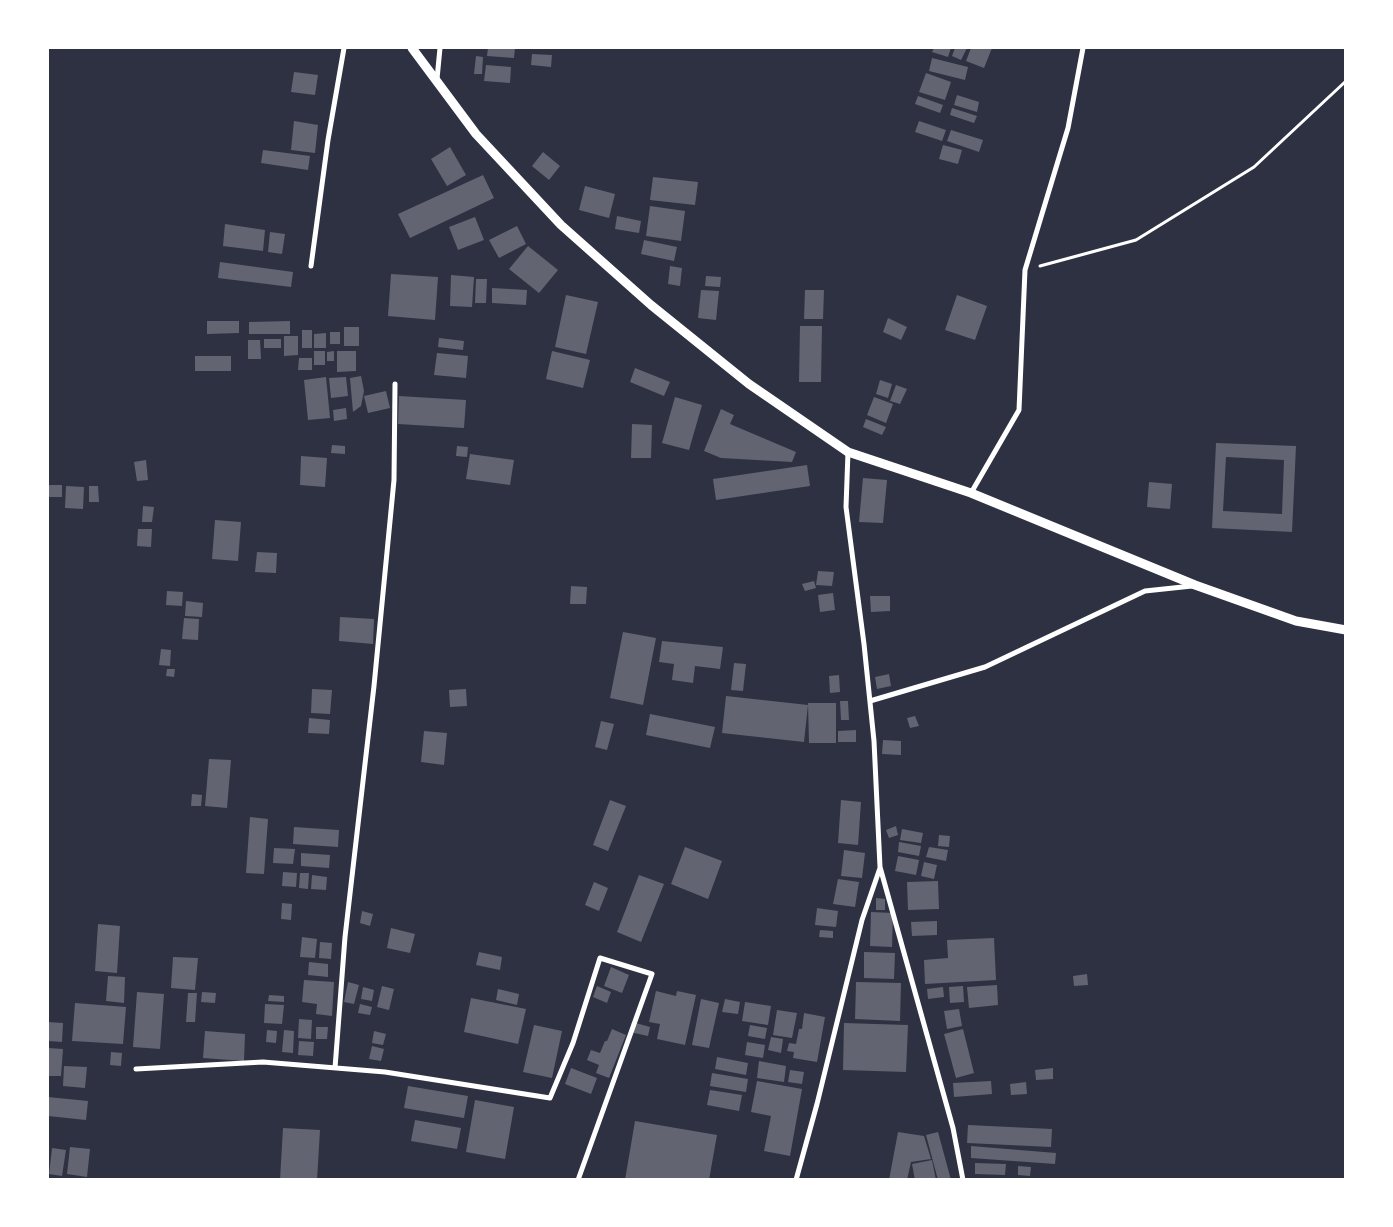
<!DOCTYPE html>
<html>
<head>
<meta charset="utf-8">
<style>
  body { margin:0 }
  #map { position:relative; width:1393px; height:1227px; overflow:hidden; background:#2d3142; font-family:"Source Sans 3",sans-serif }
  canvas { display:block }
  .frame { position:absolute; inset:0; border:49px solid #fff; pointer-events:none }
</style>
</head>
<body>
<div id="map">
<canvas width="1393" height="1227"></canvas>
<div class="frame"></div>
</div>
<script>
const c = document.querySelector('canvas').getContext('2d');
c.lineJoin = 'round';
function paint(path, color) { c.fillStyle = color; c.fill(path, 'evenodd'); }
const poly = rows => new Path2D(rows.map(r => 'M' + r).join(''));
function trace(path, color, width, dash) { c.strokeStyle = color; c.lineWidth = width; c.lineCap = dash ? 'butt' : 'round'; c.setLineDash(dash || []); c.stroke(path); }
const building = poly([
  [488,48,515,48,514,58,487,56],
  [934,48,951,48,948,57,932,52],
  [955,48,967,48,961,60,952,56],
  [971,48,992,48,984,68,966,61],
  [532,54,552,55,551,67,531,65],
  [476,56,483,57,482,74,474,74],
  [932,58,968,67,965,80,929,71],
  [486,65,511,67,510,83,484,81],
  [294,72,318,75,315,95,291,92],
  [926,73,951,82,945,100,919,92],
  [957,95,979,102,977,112,954,105],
  [918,96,943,105,940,113,915,104],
  [952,108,977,116,974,123,950,115],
  [294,121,318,125,315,153,291,150],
  [919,121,946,130,942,141,915,132],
  [951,130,983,140,979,152,947,141],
  [943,145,962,150,958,164,939,159],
  [450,147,466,175,447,186,431,159],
  [263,150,310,156,308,170,261,163],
  [543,152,560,166,549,180,532,166],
  [483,175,494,198,410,238,398,214],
  [653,177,698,182,695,205,650,200],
  [585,186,615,194,609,218,579,210],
  [650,206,685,211,681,241,646,236],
  [617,216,641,221,639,233,615,229],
  [475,217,484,240,458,250,449,227],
  [225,224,265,230,263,251,223,246],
  [517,226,526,244,499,258,489,240],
  [270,232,285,234,282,254,268,252],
  [644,240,677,247,674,261,641,254],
  [528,246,558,270,539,293,509,269],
  [220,262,293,272,291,287,218,278],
  [670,266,682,268,680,286,668,284],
  [391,274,438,277,435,320,388,316],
  [451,275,474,277,472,307,450,306],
  [706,276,721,277,720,287,705,286],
  [476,279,487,279,486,303,475,303],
  [492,288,527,290,526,305,492,303],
  [701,290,719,291,716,320,698,318],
  [805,290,824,290,823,319,804,319],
  [566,295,598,302,586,354,555,347],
  [957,295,987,306,975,340,945,330],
  [888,318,907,327,901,340,883,332],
  [207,321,239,321,239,333,207,334],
  [290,321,290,334,249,334,249,322],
  [800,326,822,326,821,382,799,382],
  [344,327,359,327,359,346,344,346],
  [302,330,312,330,312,348,302,348],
  [330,332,340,332,340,344,330,344],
  [326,333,326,348,314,348,314,334],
  [284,336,298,336,298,355,284,356],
  [439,338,464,341,463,350,438,347],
  [264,339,281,339,281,348,264,348],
  [248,340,260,340,261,359,248,359],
  [314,351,325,351,325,365,314,365],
  [334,351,334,361,327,361,327,352],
  [337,351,356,351,356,371,337,372],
  [552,351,590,360,583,388,546,379],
  [437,353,468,356,466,378,434,375],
  [195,356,231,356,231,371,195,371],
  [299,358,312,358,312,370,298,370],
  [635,368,670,382,664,396,630,382],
  [361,376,364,391,361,406,353,412,350,378],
  [326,377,330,418,308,420,304,380],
  [346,377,348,396,331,398,329,378],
  [880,380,892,384,888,398,876,394],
  [896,385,907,389,900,404,890,401],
  [386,391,390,408,368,413,364,396],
  [399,396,466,400,464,428,398,424],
  [675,397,702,405,689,450,662,443],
  [874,397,893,404,886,423,867,415],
  [346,408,347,419,334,421,333,410],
  [721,409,734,415,730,424,796,452,792,462,721,458,704,451],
  [866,419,886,427,882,435,863,427],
  [632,424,652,425,651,458,631,458],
  [1216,443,1296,446,1292,532,1212,528],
  [1226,457,1284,460,1282,514,1223,511],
  [332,445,345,446,345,454,331,453],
  [457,446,468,447,467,457,456,456],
  [470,454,514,460,510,485,466,479],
  [301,456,327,458,325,487,300,485],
  [146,460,148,480,137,481,134,462],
  [807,465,810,486,716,500,713,479],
  [863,478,887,480,883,523,859,522],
  [1149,482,1172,484,1170,509,1147,507],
  [48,485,62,485,62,497,48,497],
  [66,486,84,487,83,509,65,508],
  [89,486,98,486,99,502,89,502],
  [143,506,154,507,152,522,142,522],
  [215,520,241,522,238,561,212,559],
  [138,529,152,529,151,547,137,546],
  [257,552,277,553,276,573,255,572],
  [818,571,834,572,832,586,816,585],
  [814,581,816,588,805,591,802,584],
  [571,586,587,587,586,604,570,604],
  [167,591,183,592,182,606,166,605],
  [833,593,835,610,820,612,818,595],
  [870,596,890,596,890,611,871,612],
  [186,601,203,603,202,617,185,616],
  [340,617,374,619,373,644,339,641],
  [184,618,199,619,198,640,182,639],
  [623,632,656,638,643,705,610,698],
  [662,641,723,647,720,669,695,666,693,683,672,680,674,664,659,662],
  [161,649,171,650,170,666,159,665],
  [734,663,746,664,743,691,731,690],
  [167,669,175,669,174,677,166,676],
  [889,674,891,686,877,689,875,677],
  [839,675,840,692,830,693,829,676],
  [312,689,332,690,330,714,311,713],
  [466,689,467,706,450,707,449,690],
  [726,696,808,705,804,742,722,733],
  [840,701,848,701,849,720,841,720],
  [808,703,836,703,836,743,809,743],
  [650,714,715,727,710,748,646,735],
  [915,716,919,726,910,728,907,718],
  [309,718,330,720,329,734,308,733],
  [601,721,614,724,607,750,595,747],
  [856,730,856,742,838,742,838,731],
  [424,731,447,733,444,765,421,762],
  [883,740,901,741,901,755,882,754],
  [209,759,231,760,227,808,205,806],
  [192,794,202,795,201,806,191,806],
  [610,800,626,806,608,851,593,845],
  [841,800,861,802,858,845,838,843],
  [250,817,268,819,264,874,246,873],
  [896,826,898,835,889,838,886,830],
  [294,827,339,830,338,847,293,844],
  [902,829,923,833,921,843,900,840],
  [939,835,950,836,949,847,938,846],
  [899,842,921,846,919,856,898,852],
  [685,847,722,861,708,899,671,884],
  [929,847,948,850,946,861,926,857],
  [274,848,295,849,293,864,273,863],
  [844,850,865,853,862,878,841,876],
  [301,853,330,855,329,868,301,866],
  [898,856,919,860,916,875,895,871],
  [924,862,937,865,934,879,921,876],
  [283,872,297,873,296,887,282,886],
  [300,873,309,873,308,889,299,888],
  [312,875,327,877,326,890,311,889],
  [639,875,664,884,641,942,617,932],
  [838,879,859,882,855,907,833,904],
  [938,881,939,909,908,910,907,882],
  [594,882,608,888,599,911,585,905],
  [876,898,885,899,885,910,876,910],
  [282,903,292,904,291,920,281,919],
  [817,908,838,911,836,927,815,925],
  [362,911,373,914,370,926,360,923],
  [871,912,893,913,892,947,870,946],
  [937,921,937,935,912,936,911,922],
  [98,924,120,926,117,973,95,971],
  [391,928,415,934,410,953,387,948],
  [820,930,833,931,833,938,819,937],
  [302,937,317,939,315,958,300,957],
  [994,938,996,980,925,984,924,960,948,958,947,940],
  [320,942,332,943,331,959,319,958],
  [479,952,502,957,500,970,476,965],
  [864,952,895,953,894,979,864,978],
  [173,957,198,958,195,990,171,988],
  [309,962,328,964,328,977,308,975],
  [611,967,629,975,622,993,604,986],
  [1087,974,1088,985,1074,986,1073,976],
  [108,976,125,977,124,1003,106,1001],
  [304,980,334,982,332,1016,316,1014,317,1004,302,1002],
  [348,982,359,985,354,1004,344,1002],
  [856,982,901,983,900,1021,855,1019],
  [997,985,998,1005,969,1008,967,987],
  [382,986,394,989,389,1010,377,1007],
  [597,986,611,992,607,1003,593,997],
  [963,986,964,1002,950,1003,949,987],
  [363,987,374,990,372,1001,361,999],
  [943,987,944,997,928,999,927,989],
  [498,989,519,994,517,1005,496,1000],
  [656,991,676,996,677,991,696,995,685,1045,657,1039,660,1024,649,1022],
  [137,992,164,994,160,1049,133,1047],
  [202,992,216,993,215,1003,201,1002],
  [188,993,197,993,195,1022,186,1022],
  [269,995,284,996,284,1002,268,1001],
  [471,998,526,1009,518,1044,464,1032],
  [701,999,719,1003,709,1048,692,1045],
  [725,999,740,1002,738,1014,722,1012],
  [745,1002,771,1006,768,1025,742,1021],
  [75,1003,126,1007,123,1044,72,1041],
  [265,1004,284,1005,282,1024,264,1023],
  [360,1004,372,1007,370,1015,358,1013],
  [959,1009,962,1026,947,1029,944,1011],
  [777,1010,797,1013,792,1038,773,1035],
  [804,1013,825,1017,817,1062,793,1058,794,1052,787,1051,789,1043,796,1044,799,1029,802,1029],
  [299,1019,312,1020,311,1039,298,1038],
  [48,1022,63,1023,62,1042,48,1041],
  [632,1022,650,1027,648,1036,630,1032],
  [844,1023,908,1025,906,1072,843,1070],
  [534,1025,562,1031,552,1078,523,1072],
  [750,1025,767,1028,765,1039,748,1036],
  [316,1027,328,1027,327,1039,316,1039],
  [612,1029,626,1035,609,1078,596,1073,599,1065,587,1060,591,1050,600,1053,605,1041,607,1041],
  [963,1029,974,1073,956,1078,944,1034],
  [267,1030,277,1031,276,1043,266,1042],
  [284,1030,294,1031,293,1053,282,1052],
  [205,1031,245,1034,244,1061,203,1058],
  [374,1031,386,1034,383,1045,372,1043],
  [771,1037,783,1039,781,1053,768,1050],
  [299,1041,314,1042,313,1056,298,1055],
  [747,1042,765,1045,763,1058,745,1055],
  [372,1046,384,1049,381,1061,369,1059],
  [48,1048,63,1049,61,1076,48,1076],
  [111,1052,122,1053,121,1066,110,1065],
  [717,1057,748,1063,746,1075,715,1069],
  [759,1061,786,1066,784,1082,757,1078],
  [64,1066,87,1067,85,1088,63,1086],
  [571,1068,597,1078,591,1094,565,1084],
  [1053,1068,1053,1079,1036,1080,1035,1070],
  [790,1070,804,1072,802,1084,788,1082],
  [712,1073,748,1079,746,1092,710,1086],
  [757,1081,802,1089,790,1156,764,1151,771,1116,751,1112],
  [991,1081,992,1094,954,1097,953,1083],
  [1026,1082,1027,1094,1011,1095,1010,1084],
  [408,1086,468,1096,464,1118,404,1108],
  [710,1090,742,1095,739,1111,707,1105],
  [48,1097,88,1101,86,1120,48,1116],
  [475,1100,514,1107,505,1159,466,1152],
  [415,1120,461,1128,457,1149,411,1141],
  [635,1121,717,1135,709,1180,625,1180],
  [968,1125,1052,1129,1051,1147,967,1143],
  [283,1128,320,1130,317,1180,280,1180],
  [898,1132,924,1136,931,1159,911,1162,907,1180,889,1180],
  [938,1132,951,1180,938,1180,926,1135],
  [971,1146,1056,1153,1055,1164,971,1158],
  [70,1147,90,1149,87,1177,67,1174],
  [52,1148,66,1150,62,1176,49,1174],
  [932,1160,936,1180,915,1180,912,1164],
  [975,1163,1006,1164,1005,1175,975,1174],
  [1018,1166,1031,1167,1030,1176,1018,1175]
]);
const path = poly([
  [1040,266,1136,240,1254,167,1346,81]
]);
const minor = poly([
  [437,79,440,48],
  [311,266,328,140,344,48],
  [848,452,846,507,864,644,874,741,880,867,953,1128,963,1180],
  [971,493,1019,410,1025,270,1068,128,1083,48],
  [870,701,985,667,1145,591,1192,586],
  [335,1068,345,937,374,686,394,480,395,384],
  [136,1069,263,1062,385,1072,550,1098,573,1043,600,958,652,974,578,1180],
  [796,1180,817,1104,862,920,880,868]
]);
const tertiary = poly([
  [412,48,476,134,561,225,651,305,749,384,848,452,971,493,1195,585,1296,621,1346,630]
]);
paint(building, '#626471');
trace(path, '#fff', 3);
trace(minor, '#fff', 5);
trace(tertiary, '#fff', 9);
</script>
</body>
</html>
